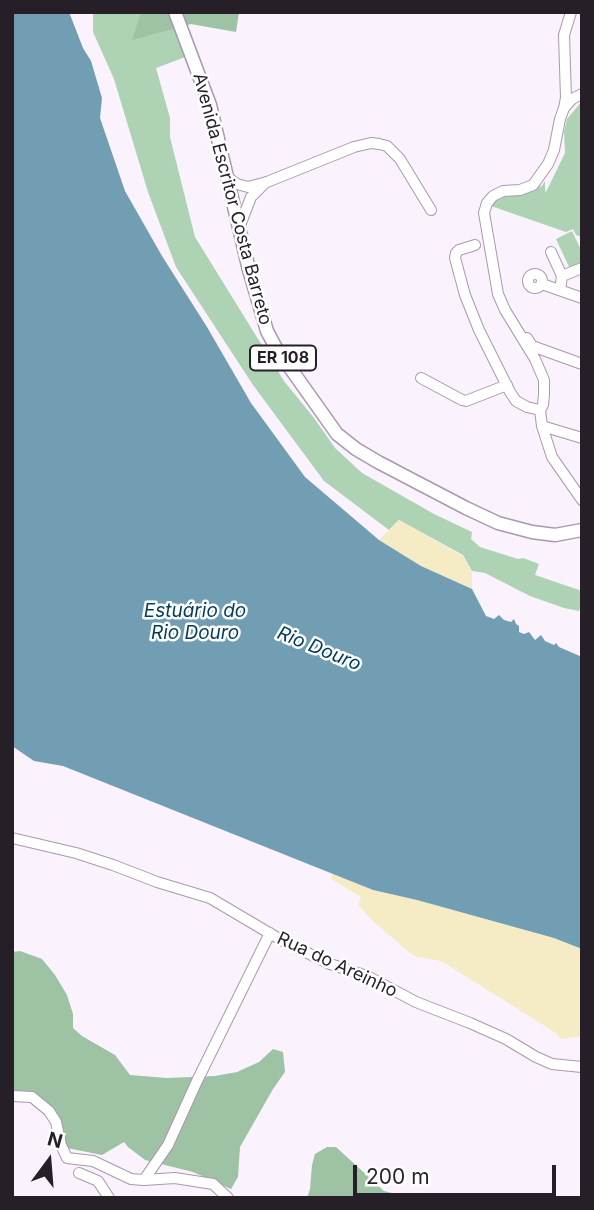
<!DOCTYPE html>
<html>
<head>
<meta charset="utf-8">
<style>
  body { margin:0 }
  #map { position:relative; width:594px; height:1210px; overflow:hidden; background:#faf2fc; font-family:Inter,sans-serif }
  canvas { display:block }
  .frame { position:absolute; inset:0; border:14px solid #261f28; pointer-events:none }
  .north { position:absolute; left:14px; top:1126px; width:70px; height:70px; -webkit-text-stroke:5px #fff; paint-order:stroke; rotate:16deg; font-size:19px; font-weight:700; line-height:28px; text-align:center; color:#261f28 }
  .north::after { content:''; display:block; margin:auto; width:24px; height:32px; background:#261f28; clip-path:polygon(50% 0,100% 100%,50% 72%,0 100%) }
  .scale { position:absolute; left:353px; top:1165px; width:203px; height:32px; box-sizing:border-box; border:4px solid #261f28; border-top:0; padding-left:9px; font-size:21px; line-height:24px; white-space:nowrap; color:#261f28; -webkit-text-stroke:5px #fff; paint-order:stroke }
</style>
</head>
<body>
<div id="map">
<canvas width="594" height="1210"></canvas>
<div class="frame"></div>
<div class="north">N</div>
<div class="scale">200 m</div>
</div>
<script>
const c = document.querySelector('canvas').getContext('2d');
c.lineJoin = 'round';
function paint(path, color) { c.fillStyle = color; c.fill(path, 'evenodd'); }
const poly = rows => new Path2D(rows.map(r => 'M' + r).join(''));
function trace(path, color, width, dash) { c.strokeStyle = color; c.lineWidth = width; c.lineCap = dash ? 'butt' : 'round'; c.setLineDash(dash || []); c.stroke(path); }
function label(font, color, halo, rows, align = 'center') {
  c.font = font + ' Inter,sans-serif'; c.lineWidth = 5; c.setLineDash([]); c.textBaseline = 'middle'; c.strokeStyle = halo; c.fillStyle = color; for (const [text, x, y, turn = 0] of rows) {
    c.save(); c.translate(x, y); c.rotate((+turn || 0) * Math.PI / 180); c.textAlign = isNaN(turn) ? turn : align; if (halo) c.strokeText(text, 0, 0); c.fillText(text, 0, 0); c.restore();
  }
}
const green = poly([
  [93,12,169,13,188,56,156,68,170,118,170,137,195,237,284,381,314,418,335,448,362,473,434,514,472,532,471,539,480,547,518,559,523,558,539,564,535,575,582,591,582,602,579,611,564,608,530,596,485,573,472,571,463,555,399,520,389,530,324,481,253,385,176,267,148,192,114,79,93,32],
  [582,101,582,237,576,235,573,229,566,232,491,206,496,201,503,197,527,192,538,185,541,187,545,181,545,191,546,192,565,153,564,132,567,119],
  [572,231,582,252,582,266,571,271,556,239]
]);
const forest = poly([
  [141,12,239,12,236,32,191,24,132,40],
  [20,951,42,959,55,975,67,995,73,1014,73,1028,82,1036,115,1055,130,1075,167,1078,215,1076,237,1072,259,1062,273,1049,283,1052,285,1072,273,1089,240,1147,238,1177,231,1189,193,1172,145,1160,128,1147,124,1142,102,1155,62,1147,63,1131,34,1096,12,1090,12,952],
  [327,1147,336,1147,384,1191,412,1198,307,1198,310,1189,312,1165,315,1154]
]);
const sand = poly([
  [399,520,463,556,472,571,472,589,421,566,379,540],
  [332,874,373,890,417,900,554,938,582,949,582,1036,561,1039,553,1031,446,964,437,960,417,957,409,952,375,923,358,905,361,897,331,879]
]);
const water = poly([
  [12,12,69,12,83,48,91,61,102,98,100,118,125,191,162,256,207,327,251,403,305,477,379,540,421,566,472,589,486,616,494,619,499,615,504,620,511,622,514,619,516,624,519,626,519,632,524,634,529,632,535,640,541,635,545,641,554,645,556,643,559,647,582,657,582,949,554,938,417,900,373,890,63,766,34,761,12,746]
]);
const minor = poly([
  [564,108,566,98,564,35,571,12],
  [226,176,237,184,248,187,267,182,354,147,371,143,379,144,387,146,400,159,431,210],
  [239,228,251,197,266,182],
  [475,245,459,250,456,253,455,258,465,295,479,330,510,392,516,401,527,407,540,410,542,426,552,457,582,500],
  [551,252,562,276,560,290],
  '528 281a7 7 0 1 1 14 0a7 7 0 1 1-14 0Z',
  [562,276,582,268],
  [542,284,582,298],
  [527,338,532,346,582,364],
  [421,378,462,400,466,401,507,385],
  [540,410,543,405,544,394,544,380,535,359,505,310,498,294,484,213,487,203,493,196,503,191,520,190,533,185,548,164,554,150,560,119,564,108,572,99,582,94],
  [542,426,582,438],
  [12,838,76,853,113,865,157,882,210,898,281,940,330,964,367,976,416,1002,470,1023,506,1039,536,1057,552,1064,582,1067],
  [12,1096,32,1097,49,1111,56,1122,61,1145,67,1158,93,1161,131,1179,144,1180,175,1178,213,1184,228,1198],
  [79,1173,98,1181,109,1198],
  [144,1180,168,1145,197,1081,270,933]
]);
const major = poly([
  [175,12,210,105,249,270,267,331,276,348,337,434,356,449,378,462,466,508,498,523,532,532,555,535,582,530]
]);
const shields = [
  [283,358,66]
];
const shieldNames = [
  ["ER 108",283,358]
];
const streetNames = [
  ["Avenida Escritor Costa Barreto",232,199,75],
  ["Rua do Areinho",337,965,25]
];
const waterNames = [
  ["Estuário do",195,611],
  ["Rio Douro",195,633],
  ["Rio Douro",319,649,22]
];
paint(green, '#aed2b4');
paint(forest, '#9ec2a4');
paint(sand, '#f5ecc6');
paint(water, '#729eb4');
trace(minor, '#aa98af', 12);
trace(major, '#aa98af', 15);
trace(minor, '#fff', 10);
trace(major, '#fff', 12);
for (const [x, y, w] of shields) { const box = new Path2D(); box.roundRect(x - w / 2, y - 12.5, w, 25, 5); c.fillStyle = '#fff'; c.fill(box); trace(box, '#261f28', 2); }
label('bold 16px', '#261f28', null, shieldNames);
label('18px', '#261f28', '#fff', streetNames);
label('italic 19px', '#003e56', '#fff', waterNames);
</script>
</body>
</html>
